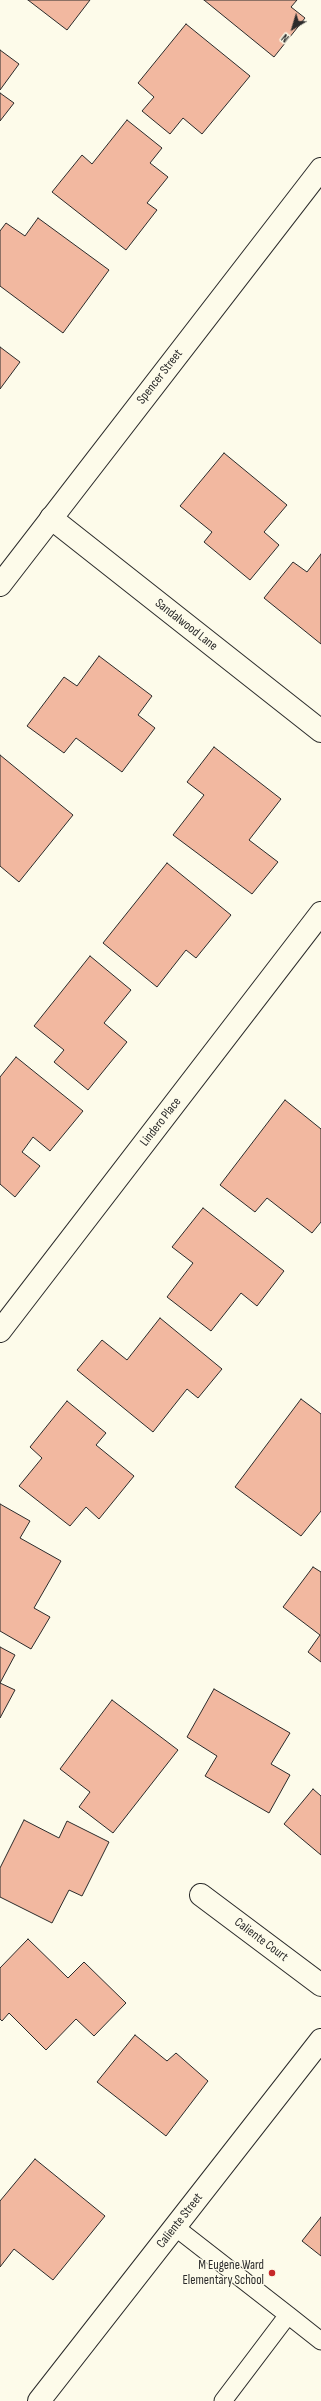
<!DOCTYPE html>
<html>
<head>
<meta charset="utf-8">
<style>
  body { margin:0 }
  #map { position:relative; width:321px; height:2401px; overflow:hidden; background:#fdfbea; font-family:"Sofia Sans Condensed",sans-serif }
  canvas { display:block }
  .north { position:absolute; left:273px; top:8px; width:40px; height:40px; -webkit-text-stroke:3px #fdfbea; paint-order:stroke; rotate:218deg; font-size:11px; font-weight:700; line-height:16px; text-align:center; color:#2b2b2b }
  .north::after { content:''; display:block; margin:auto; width:14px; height:18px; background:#2b2b2b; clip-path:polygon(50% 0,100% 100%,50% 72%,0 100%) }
</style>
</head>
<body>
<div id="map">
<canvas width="321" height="2401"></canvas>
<div class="north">N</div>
</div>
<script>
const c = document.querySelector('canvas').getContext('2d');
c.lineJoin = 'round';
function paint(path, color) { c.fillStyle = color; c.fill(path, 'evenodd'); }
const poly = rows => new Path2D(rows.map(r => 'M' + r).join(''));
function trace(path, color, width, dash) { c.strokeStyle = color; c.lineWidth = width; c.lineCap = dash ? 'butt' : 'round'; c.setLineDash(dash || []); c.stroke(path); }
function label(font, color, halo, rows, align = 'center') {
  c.font = font + ' "Sofia Sans Condensed",sans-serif'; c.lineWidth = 3; c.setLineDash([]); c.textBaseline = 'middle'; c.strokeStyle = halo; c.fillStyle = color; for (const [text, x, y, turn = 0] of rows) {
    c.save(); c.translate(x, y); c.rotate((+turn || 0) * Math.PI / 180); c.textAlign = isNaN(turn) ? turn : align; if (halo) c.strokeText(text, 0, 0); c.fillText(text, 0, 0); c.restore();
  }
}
const building = poly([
  [28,0,90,0,67,30,28,0],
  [204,0,297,0,291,7,305,18,274,57,204,0],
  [186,24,250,76,202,134,183,118,170,134,142,111,154,97,138,83,186,24],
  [0,50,19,64,0,90,0,50],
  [0,93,14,103,0,121,0,93],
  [127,120,162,148,150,163,168,177,147,203,157,210,126,250,52,192,82,155,92,164,127,120],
  [38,218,109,270,63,333,0,286,0,231,6,223,25,236,38,218],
  [0,347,20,362,0,389,0,347],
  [224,453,287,505,264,532,279,545,250,580,204,542,212,532,180,506,224,453],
  [321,554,321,644,264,598,293,562,307,572,321,554],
  [99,656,152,696,138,715,155,728,122,772,76,738,64,753,27,726,64,677,77,686,99,656],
  [214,747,281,799,249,840,278,862,252,894,173,835,204,795,187,782,214,747],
  [0,755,73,815,19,882,0,866,0,755],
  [167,863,231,915,196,958,186,950,157,987,103,943,167,863],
  [90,956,131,990,104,1023,127,1042,88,1090,54,1062,64,1050,34,1026,90,956],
  [16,1057,83,1111,50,1151,33,1137,22,1152,40,1166,15,1197,0,1184,0,1077,16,1057],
  [285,1100,321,1129,321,1222,312,1233,267,1198,255,1212,220,1185,285,1100],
  [203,1208,284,1271,257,1306,241,1293,211,1331,167,1297,193,1263,172,1247,203,1208],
  [160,1318,222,1369,198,1398,187,1389,153,1432,77,1370,102,1340,127,1360,160,1318],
  [301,1399,321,1414,321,1511,301,1536,235,1487,301,1399],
  [67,1401,106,1433,96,1445,134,1476,99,1519,86,1507,70,1526,19,1486,42,1458,30,1447,67,1401],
  [0,1504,30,1521,20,1538,61,1561,34,1608,50,1617,31,1649,0,1631,0,1504],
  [313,1567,321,1572,321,1662,308,1652,320,1635,283,1607,313,1567],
  [0,1647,15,1655,0,1683,15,1690,0,1718,0,1647],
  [214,1689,290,1733,271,1764,290,1775,269,1813,205,1776,217,1756,187,1737,214,1689],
  [112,1700,178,1750,113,1833,79,1807,90,1792,60,1769,112,1700],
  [313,1789,321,1796,321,1855,284,1824,313,1789],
  [24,1820,59,1838,67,1821,109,1842,82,1896,69,1890,52,1923,0,1897,0,1868,24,1820],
  [28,1939,68,1978,84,1962,126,2003,94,2036,76,2019,46,2050,9,2013,2,2021,0,2019,0,1968,28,1939],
  [135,2035,167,2061,176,2053,208,2081,166,2136,97,2082,135,2035],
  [35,2159,105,2216,53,2280,14,2249,0,2267,0,2201,35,2159],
  [321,2217,321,2256,302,2241,321,2217]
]);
const service = poly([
  [175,2227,288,2315],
  [223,2401,288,2315,321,2341]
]);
const minor = poly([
  [51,518,321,731],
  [0,1331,321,913],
  [201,1895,321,1985],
  [39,2401,321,2040]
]);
const tertiary = poly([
  [0,585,321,169]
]);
const markers = [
  [272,2273,4,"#c62828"]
];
const streetNames = [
  ["Spencer Street",160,377,-52],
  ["Sandalwood Lane",186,625,38],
  ["Lindero Place",161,1122,-52],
  ["Caliente Court",261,1940,37],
  ["Caliente Street",180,2221,-52]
];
const poiNames = [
  ["M Eugene Ward",264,2266],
  ["Elementary School",264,2281]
];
paint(building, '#f2b8a0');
trace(building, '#2b2b2b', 1);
trace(service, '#2b2b2b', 19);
trace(minor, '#2b2b2b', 24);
trace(tertiary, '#2b2b2b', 24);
trace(service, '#fdfbea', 17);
trace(minor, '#fdfbea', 22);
trace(tertiary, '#fdfbea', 22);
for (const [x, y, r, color] of markers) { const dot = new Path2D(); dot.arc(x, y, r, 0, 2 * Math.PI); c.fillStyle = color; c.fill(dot); trace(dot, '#fdfbea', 1.5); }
label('13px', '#2b2b2b', '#fdfbea', streetNames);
label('13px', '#2b2b2b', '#fdfbea', poiNames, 'right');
</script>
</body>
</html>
